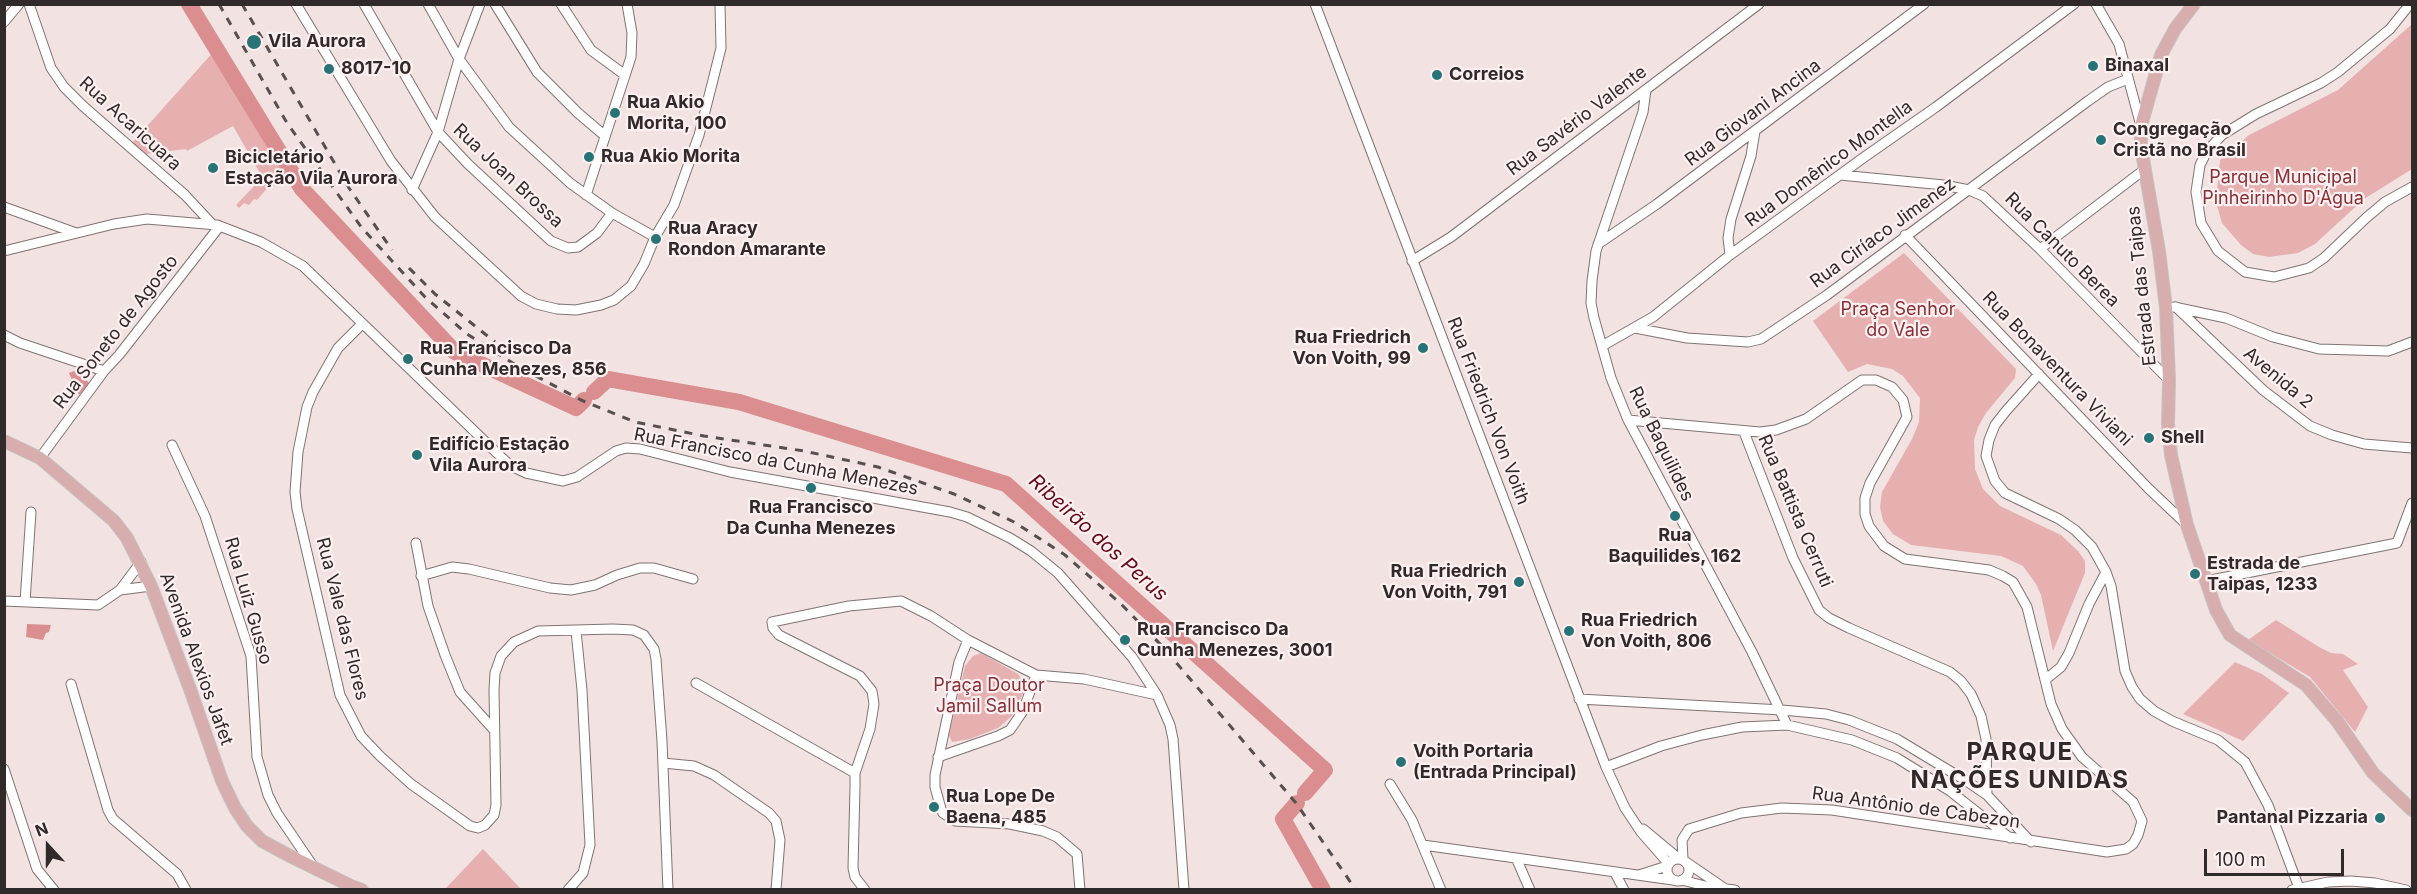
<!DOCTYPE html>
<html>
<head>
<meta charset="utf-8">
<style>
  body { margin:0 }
  #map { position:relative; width:2417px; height:894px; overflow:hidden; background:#f2e2e2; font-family:Inter,sans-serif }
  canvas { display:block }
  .frame { position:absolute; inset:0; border:6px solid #302a2a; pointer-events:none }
  .north { position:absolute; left:18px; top:816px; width:60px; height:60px; -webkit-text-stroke:4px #fdf0f0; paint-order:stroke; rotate:339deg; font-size:16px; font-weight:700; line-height:24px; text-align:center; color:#302a2a }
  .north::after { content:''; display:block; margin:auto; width:21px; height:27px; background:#302a2a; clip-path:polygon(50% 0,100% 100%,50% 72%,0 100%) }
  .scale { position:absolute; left:2204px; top:849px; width:140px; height:27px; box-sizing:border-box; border:3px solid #302a2a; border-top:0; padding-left:8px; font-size:18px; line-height:21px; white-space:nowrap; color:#302a2a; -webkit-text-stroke:4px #fdf0f0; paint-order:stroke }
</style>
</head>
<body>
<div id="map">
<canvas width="2417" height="894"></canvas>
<div class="frame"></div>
<div class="north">N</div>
<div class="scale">100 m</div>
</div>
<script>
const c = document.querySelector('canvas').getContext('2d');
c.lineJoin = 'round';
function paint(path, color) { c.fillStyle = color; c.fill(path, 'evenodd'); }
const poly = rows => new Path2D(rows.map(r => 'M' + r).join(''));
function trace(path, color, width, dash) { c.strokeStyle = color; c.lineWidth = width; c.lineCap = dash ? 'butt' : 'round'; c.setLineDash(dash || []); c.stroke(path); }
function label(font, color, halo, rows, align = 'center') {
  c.font = font + ' Inter,sans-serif'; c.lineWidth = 4.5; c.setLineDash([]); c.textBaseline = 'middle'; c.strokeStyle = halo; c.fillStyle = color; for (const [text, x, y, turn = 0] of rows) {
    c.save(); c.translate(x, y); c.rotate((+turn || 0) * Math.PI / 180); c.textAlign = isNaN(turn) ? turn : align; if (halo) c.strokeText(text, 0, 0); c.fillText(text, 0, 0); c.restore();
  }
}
const green = poly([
  [2412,24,2412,169,2364,199,2315,244,2298,253,2269,257,2253,254,2241,245,2222,223,2216,202,2220,160,2249,135,2338,90],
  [215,50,282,169,282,175,274,186,271,184,257,200,254,199,249,205,244,203,239,208,236,205,259,181,260,173,233,126,187,151,186,149,146,154,132,143],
  [1904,253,2016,369,2015,378,1986,413,1978,427,1974,440,1975,469,1983,489,2000,506,2061,535,2078,551,2085,561,2085,573,2053,651,2041,595,2036,584,2023,566,2001,556,1911,545,1893,534,1883,521,1880,507,1882,492,1912,439,1919,422,1920,398,1903,376,1892,369,1867,364,1848,372,1813,321],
  [2276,620,2319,647,2331,653,2343,654,2358,664,2343,670,2368,707,2355,732,2310,677,2248,640],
  [981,653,1018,674,1025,685,1024,691,1012,716,998,728,970,739,952,742,949,735,965,666,973,656],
  [2235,662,2262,674,2289,693,2243,741,2183,714],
  [483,849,521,889,445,889]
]);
const water = poly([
  [74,371,79,371,89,383,79,395,69,373],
  [27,624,51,625,49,632,46,633,43,640,26,637]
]);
const river = poly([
  [189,4,302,189,455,352,576,408,584,400],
  [594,392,608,379,739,402,1006,484,1325,770,1305,793],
  [1297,803,1283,819,1323,890]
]);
const minor = poly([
  [29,4,51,68,64,87,83,106,185,195,212,224],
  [296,4,391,161,435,217,521,296,536,304,557,309,576,310,601,305,614,300,631,286,644,264,655,237,674,205,699,135,712,84,721,48,720,4],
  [364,4,438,132,468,164,551,241,568,248,578,247,597,233,612,213],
  [428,4,459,59,509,127,570,183,612,213,655,237],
  [495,4,537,72,578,113,605,136],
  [561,4,591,50,625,75],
  [1315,4,1606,767,1625,808,1641,832,1668,863],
  [2096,4,2119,44,2141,126],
  [2410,4,2390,29,2338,72,2321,83,2256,114,2222,135,2207,151,2200,165,2196,192,2201,223,2218,251,2245,272,2274,277,2309,268,2324,258,2366,218,2385,202,2412,187],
  [4,22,19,4],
  [1646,90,1643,112,1596,251,1592,281,1591,303,1594,318,1611,378,1628,420,1752,652,1787,725],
  [1840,175,1944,185,1969,190,1983,196,2040,249,2169,380],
  [412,190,438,132,459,59,480,4],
  [586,195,631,57,632,33,627,4],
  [4,207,76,233],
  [1905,235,2148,488,2187,525],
  [1598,244,1657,204,1924,4],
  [2040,249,2145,169],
  [4,251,114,224,147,219,217,225,261,242,303,266,499,455,511,466,526,473,563,481,577,477,616,451,626,448,640,449,730,472,950,512,967,517,1010,538,1031,551,1058,573,1132,657,1157,695,1170,725,1173,739,1184,890],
  [1730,255,1728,238,1731,219,1751,156,1755,131],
  [1412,261,1451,237,1759,4],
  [2174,307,2226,318,2273,337,2319,349,2388,351,2412,342],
  [2176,307,2263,390,2310,426,2332,435,2364,444,2412,448],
  [362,324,338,348,313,392,307,407,298,452,295,492,297,509,340,695,361,736,380,756,411,784,470,826,478,828,485,825,494,815,496,805,494,690,495,673,501,656,514,642,538,631,613,629,633,630,644,635,654,649,656,659,662,741,668,890],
  [1635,328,1687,338,1748,342,1761,339,1827,295,2088,101,2108,87,2128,79],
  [4,335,20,343,104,371],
  [1602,346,1653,317,1730,255,1863,158,1936,107,2074,4],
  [2039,374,2006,411,1995,425,1989,440,1986,456,1995,481,2005,493,2059,519,2075,530,2092,547,2106,572,2111,586,2125,671,2132,687,2140,699,2154,711,2172,721,2218,740,2245,762,2268,805,2299,888],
  [1628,420,1760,432,1776,430,1806,419,1862,380,1876,380,1892,387,1903,400,1907,417,1870,483,1865,498,1865,514,1869,526,1884,546,1905,559,1989,570,2003,576,2013,582,2027,607,2051,704,2062,729,2082,757,2133,802,2142,821,2138,835,2133,844,2126,849,2107,852,1832,810,1782,808,1741,813,1689,829,1682,840,1683,859],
  [1744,432,1793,558,1819,610,1829,618,1849,628,1950,672,1961,681,1971,694,1981,716,1986,739,1987,795],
  [172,445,205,516,251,656,257,757,268,795,277,813,313,866],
  [40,458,104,371,119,355,219,227],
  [416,543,428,606,445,655,460,692,494,730],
  [421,576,452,567,469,569,550,588,571,590,595,585,617,575,640,568,654,568,693,579],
  [2206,581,2397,543,2412,503],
  [120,590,151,586],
  [4,601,98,605,120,590,141,562],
  [25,602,31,512],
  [968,640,959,662,935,775,935,787,941,809,943,813,955,821,1010,824,1043,831,1057,837,1077,854,1080,890],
  [2045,680,2061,667,2069,653,2089,604,2106,572],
  [696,683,855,773],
  [71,684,108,810,113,819,177,874,186,890],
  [1579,699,1782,710,1826,714,1849,720,1897,739,1968,782,1987,795,2031,842],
  [938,757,998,736,1010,730,1023,711,1036,675],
  [663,763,694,766,714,775,769,813,776,821,780,840,776,890],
  [1606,767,1661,746,1702,735,1742,727,1787,725,1852,740,1897,758,1950,791,2010,838],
  [4,769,37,869,54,890],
  [1390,784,1412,820,1441,890],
  [1643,829,1678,858],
  [1423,845,1673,880],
  '1667 870a11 11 0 1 1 22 0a11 11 0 1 1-22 0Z',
  [1517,860,1530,890],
  [1686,862,1724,888],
  [1615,873,1624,890],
  [1639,875,1667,866],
  [1682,880,1709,887,1735,890],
  [568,890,583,873,590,845,582,690,576,631],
  [865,890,855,877,853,868,855,787,855,773,870,729,874,704,872,691,860,676,779,635,773,628,772,622,849,606,901,601,931,616,968,640,1036,675,1084,679,1157,695],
  [2292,890,2328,882,2351,881,2375,883,2406,890]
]);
const major = poly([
  [2194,4,2175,29,2161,55,2141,126,2141,147,2159,251,2166,308,2169,380,2168,424,2171,455,2187,525,2216,610,2230,635,2306,685,2337,721,2373,773,2412,810],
  [4,441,40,458,114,521,127,538,151,586,190,689,222,781,235,808,247,826,262,841,290,856,351,886,362,890]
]);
const rail = poly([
  [219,4,287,123,362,228,425,297,467,334,519,367,581,400,635,422,704,436,804,451,878,467,954,494,1014,522,1065,555,1121,604,1162,646,1296,803,1356,890],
  [242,4,349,188,392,250],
  [409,268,435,294,495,342]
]);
const markers = [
  [254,42,8,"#287376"],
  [2093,66,6,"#287376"],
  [329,69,6,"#287376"],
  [1437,75,6,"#287376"],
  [615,113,6,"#287376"],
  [2101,140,6,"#287376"],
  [589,157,6,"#287376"],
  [213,168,6,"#287376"],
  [656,239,6,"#287376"],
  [1423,348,6,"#287376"],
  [408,359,6,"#287376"],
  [2149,438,6,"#287376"],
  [417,455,6,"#287376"],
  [811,488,6,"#287376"],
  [1675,516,6,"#287376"],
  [2195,574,6,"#287376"],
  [1519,582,6,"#287376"],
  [1569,631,6,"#287376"],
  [1125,640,6,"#287376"],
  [1401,762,6,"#287376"],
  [934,807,6,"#287376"],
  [2380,818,6,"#287376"]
];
const poiNames = [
  ["Vila Aurora",268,42],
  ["Binaxal",2105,66],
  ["8017-10",341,69],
  ["Correios",1449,75],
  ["Rua Akio",627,103],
  ["Morita, 100",627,124],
  ["Congregação",2113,130],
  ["Cristã no Brasil",2113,151],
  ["Rua Akio Morita",601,157],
  ["Bicicletário",225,158],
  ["Estação Vila Aurora",225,179],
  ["Rua Aracy",668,229],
  ["Rondon Amarante",668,250],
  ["Rua Friedrich",1411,338,"right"],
  ["Von Voith, 99",1411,359,"right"],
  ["Rua Francisco Da",420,349],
  ["Cunha Menezes, 856",420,370],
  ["Shell",2161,438],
  ["Edifício Estação",429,445],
  ["Vila Aurora",429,466],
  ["Rua Francisco",811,508,"center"],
  ["Da Cunha Menezes",811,529,"center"],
  ["Rua",1675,536,"center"],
  ["Baquilides, 162",1675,557,"center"],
  ["Estrada de",2207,564],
  ["Taipas, 1233",2207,585],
  ["Rua Friedrich",1507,572,"right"],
  ["Von Voith, 791",1507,593,"right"],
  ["Rua Friedrich",1581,621],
  ["Von Voith, 806",1581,642],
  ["Rua Francisco Da",1137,630],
  ["Cunha Menezes, 3001",1137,651],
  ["Voith Portaria",1413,752],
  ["(Entrada Principal)",1413,773],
  ["Rua Lope De",946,797],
  ["Baena, 485",946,818],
  ["Pantanal Pizzaria",2368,818,"right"]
];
const streetNames = [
  ["Rua Giovani Ancina",1753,113,-37],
  ["Rua Savério Valente",1577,121,-37],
  ["Rua Acaricuara",130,124,42],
  ["Rua Domênico Montella",1829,164,-36],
  ["Rua Joan Brossa",508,176,43],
  ["Rua Ciríaco Jimenez",1883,233,-36],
  ["Rua Canuto Berea",2062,250,45],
  ["Estrada das Taipas",2142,286,-96],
  ["Rua Soneto de Agosto",116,332,-52],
  ["Rua Bonaventura Viviani",2057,369,46],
  ["Avenida 2",2278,378,40],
  ["Rua Friedrich Von Voith",1488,411,69],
  ["Rua Baquilides",1661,444,64],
  ["Rua Francisco da Cunha Menezes",776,462,11],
  ["Rua Battista Cerruti",1795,511,67],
  ["Rua Luiz Gusso",248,601,74],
  ["Rua Vale das Flores",342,619,76],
  ["Avenida Alexios Jafet",196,659,70],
  ["Rua Antônio de Cabezon",1916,808,8]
];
const parkNames = [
  ["Parque Municipal",2283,178],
  ["Pinheirinho D'Água",2283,199],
  ["Praça Senhor",1898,310],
  ["do Vale",1898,331],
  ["Praça Doutor",989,686],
  ["Jamil Sallum",989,707]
];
const waterNames = [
  ["Ribeirão dos Perus",1098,538,42]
];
const districtNames = [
  ["PARQUE",2020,753],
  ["NAÇÕES UNIDAS",2020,781]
];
paint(green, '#e7b0b0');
paint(water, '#da8e8f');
trace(river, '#da8e8f', 16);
trace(minor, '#817373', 11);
trace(major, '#c5c3c3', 14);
trace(minor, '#fff', 9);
trace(major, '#d7adad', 12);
trace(rail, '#574f4f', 3, [8, 8]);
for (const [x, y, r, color] of markers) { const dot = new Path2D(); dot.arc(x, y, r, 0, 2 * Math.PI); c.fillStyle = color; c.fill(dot); trace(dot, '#fdf0f0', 2); }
label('bold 18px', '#302a2a', '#fdf0f0', poiNames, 'left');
label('18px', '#302a2a', '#fdf0f0', streetNames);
label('18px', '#892f37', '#fdf0f0', parkNames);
label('italic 20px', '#65091a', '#fdf0f0', waterNames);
c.letterSpacing = '1.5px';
label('bold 24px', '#302a2a', '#fdf0f0', districtNames);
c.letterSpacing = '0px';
</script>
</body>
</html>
